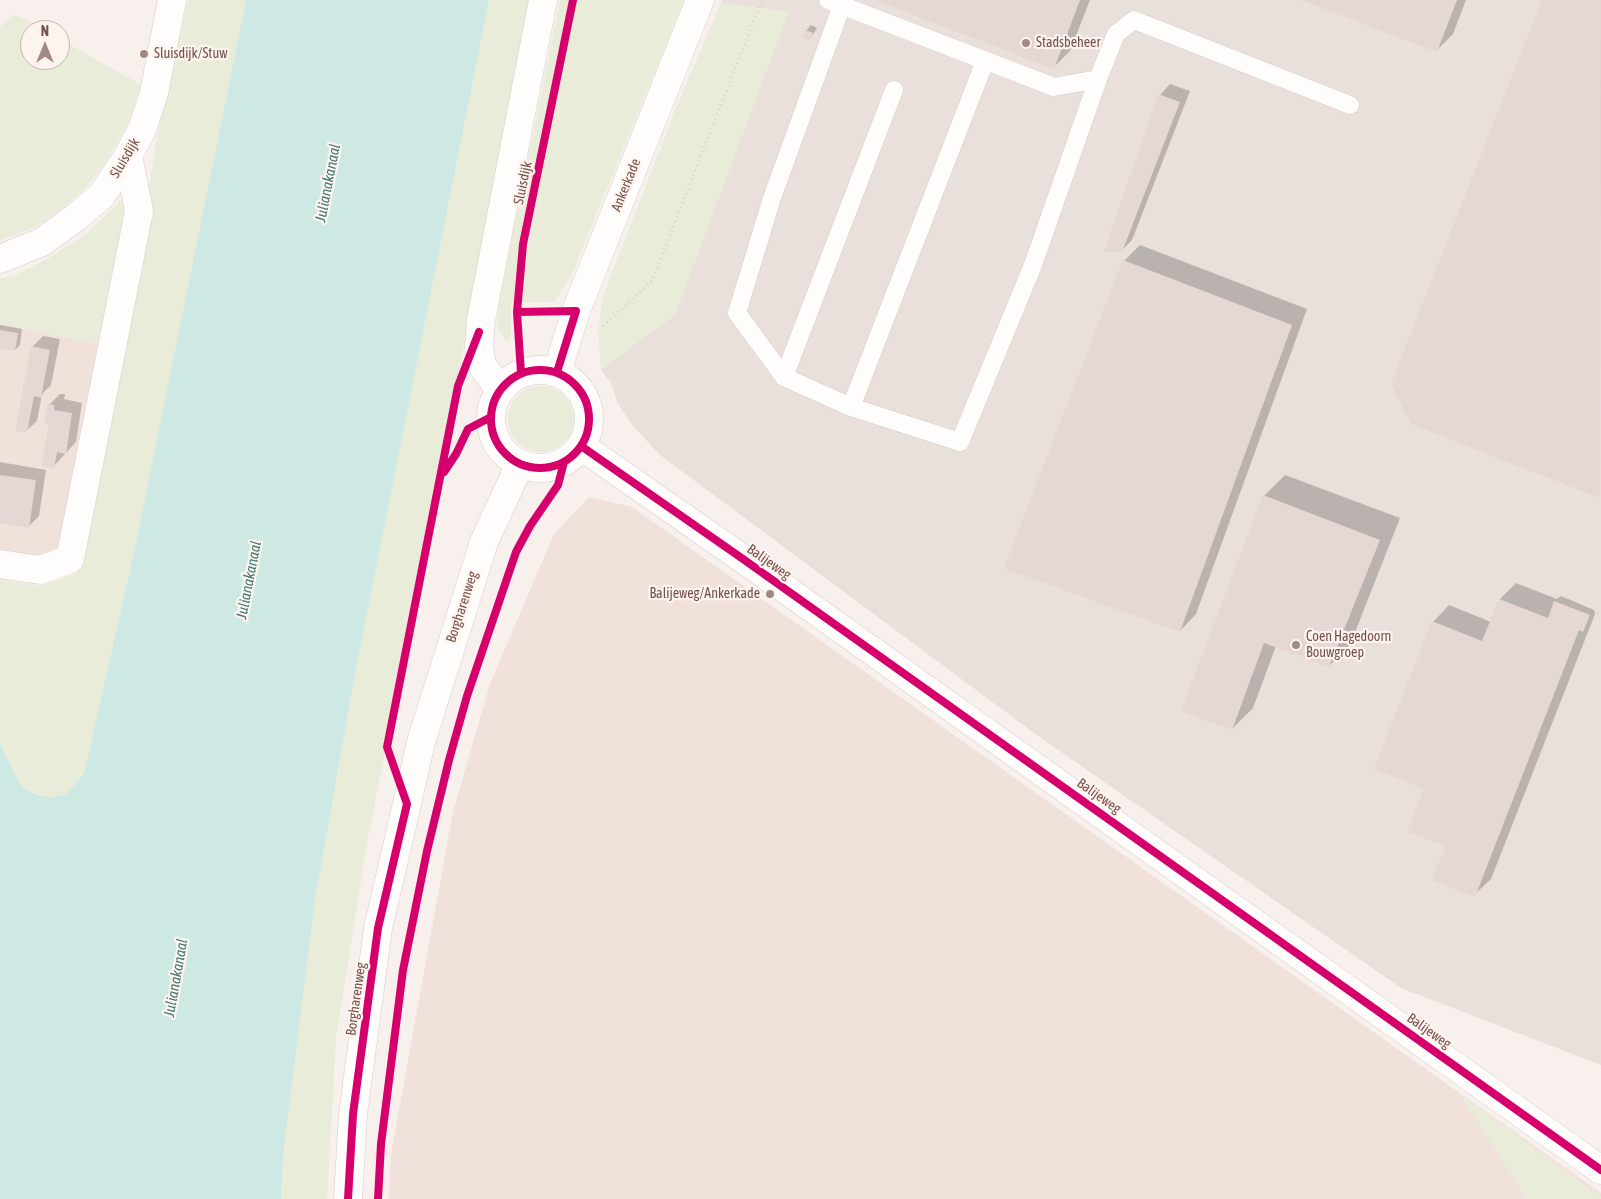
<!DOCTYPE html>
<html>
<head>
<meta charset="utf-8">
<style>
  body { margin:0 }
  #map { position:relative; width:1601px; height:1199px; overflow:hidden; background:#f7f0ec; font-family:"Asap Condensed",sans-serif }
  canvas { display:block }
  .north { position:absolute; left:20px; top:20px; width:50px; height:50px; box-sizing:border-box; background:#fef4ef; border:1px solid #c7b3ae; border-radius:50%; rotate:0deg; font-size:14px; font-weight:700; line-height:20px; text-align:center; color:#75514d }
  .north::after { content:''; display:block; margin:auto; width:18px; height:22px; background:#a28985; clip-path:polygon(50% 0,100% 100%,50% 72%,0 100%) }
</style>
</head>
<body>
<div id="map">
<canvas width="1601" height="1199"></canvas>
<div class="north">N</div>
</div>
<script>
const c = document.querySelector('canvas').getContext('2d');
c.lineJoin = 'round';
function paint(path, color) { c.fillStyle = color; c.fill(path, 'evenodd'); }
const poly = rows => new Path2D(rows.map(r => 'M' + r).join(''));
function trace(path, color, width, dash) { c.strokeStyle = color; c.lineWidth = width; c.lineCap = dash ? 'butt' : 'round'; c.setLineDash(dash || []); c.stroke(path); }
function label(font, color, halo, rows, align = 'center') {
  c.font = font + ' "Asap Condensed",sans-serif'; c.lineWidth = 4.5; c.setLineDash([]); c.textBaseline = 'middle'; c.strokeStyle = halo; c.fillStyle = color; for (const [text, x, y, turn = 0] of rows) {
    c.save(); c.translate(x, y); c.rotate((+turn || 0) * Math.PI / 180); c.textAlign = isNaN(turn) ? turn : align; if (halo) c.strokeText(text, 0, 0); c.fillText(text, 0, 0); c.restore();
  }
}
const residential = poly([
  [0,324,112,346,70,559,0,564],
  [589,497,632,507,1601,1193,1601,1199,389,1199,391,1154,453,812,490,684,554,534]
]);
const industrial = poly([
  [722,0,1601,0,1601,1065,1401,988,1038,736,660,455,633,426,618,404,611,383,601,370]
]);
const green = poly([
  [188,0,246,0,134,552,84,774,66,794,53,797,39,796,23,787,0,743,0,579,40,586,76,574,124,336,157,138],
  [489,0,531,0,367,843,336,1038,327,1199,281,1199,284,1146,314,906,355,674],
  [560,0,684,0,572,274,554,302,511,302,511,334,509,341,505,341,497,324,500,298],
  [721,3,789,11,675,315,601,370,598,332,603,296,678,103],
  [15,14,44,30,30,30,30,60,60,60,60,39,141,85,126,128,106,162,87,186,65,206,37,226,0,241,0,27],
  [120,201,129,207,102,344,0,324,0,279,15,275,49,258,87,233],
  '508 419a33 33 0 1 1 66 0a33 33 0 1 1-66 0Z',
  [1459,1093,1601,1197,1601,1199,1527,1199]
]);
const water = poly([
  [246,0,489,0,355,674,314,906,284,1146,281,1199,0,1199,0,743,22,787,39,796,53,797,66,794,84,774,134,552]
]);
const shadow = poly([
  [878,0,1090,0,1070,51,1054,67],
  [1304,0,1466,0,1453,34,1436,51],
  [1543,0,1601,0,1599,497],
  [811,25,817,28,810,39,806,31],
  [1170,84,1190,91,1132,240,1121,251,1160,95],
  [1140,245,1307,309,1196,614,1180,631,1124,261],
  [0,325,22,329,20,345,15,350,0,347],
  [43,336,60,339,51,385,42,394,37,421,26,431,32,347],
  [60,394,65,394,64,399,82,403,76,442,53,467,49,405],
  [0,462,46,470,39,516,28,527,0,521],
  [1285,475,1400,518,1350,645,1329,666,1276,646,1253,708,1232,729,1264,496],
  [1516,583,1557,599,1561,596,1594,610,1595,614,1491,879,1474,895,1447,846,1426,789,1433,622,1449,605,1491,622,1500,599]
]);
const building = poly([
  [875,0,1080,0,1054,69],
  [1301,0,1457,0,1437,52],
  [1542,0,1601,0,1600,498,1411,424,1391,384],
  [805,30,813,33,810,40,802,38],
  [1158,94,1180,102,1122,252,1104,252],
  [1123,260,1292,325,1180,632,1004,568],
  [0,330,18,333,15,351,0,349],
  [31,346,50,350,41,398,34,396,27,433,15,431],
  [48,404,54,405,54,410,72,413,66,454,57,452,54,469,41,466,49,424,44,423],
  [0,475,36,480,29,528,0,523],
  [1263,495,1380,540,1329,667,1264,643,1232,730,1181,711],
  [1499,599,1548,618,1554,601,1590,615,1583,632,1579,630,1475,897,1432,880,1446,846,1407,832,1424,789,1374,769,1432,621,1482,641]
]);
const path = poly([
  [603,326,652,281,762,0]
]);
const service = poly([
  [828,0,1054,87,1098,79,1116,34,1134,20,1350,105],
  [842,5,772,198,737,313,784,377,851,407,985,61],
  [784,377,894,90],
  [851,407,960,442,1033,265,1098,79]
]);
const minor = poly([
  [557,372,576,311,700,0],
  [0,564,40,570,70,559,139,211,128,156],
  [348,1199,353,1114,378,928,407,804,421,742,484,542,520,464]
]);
const tertiary = poly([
  [0,259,42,242,75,218,101,196,128,156,142,130,154,93,172,0],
  '491 419a49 49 0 1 1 98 0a49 49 0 1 1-98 0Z',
  [500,390,482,365,479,347,481,320,543,0],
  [581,446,743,559,1601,1170]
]);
const cycleway = poly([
  [517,312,576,311,557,372],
  '491 419a49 49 0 1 1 98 0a49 49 0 1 1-98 0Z',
  [521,373,517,312,523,244,573,0],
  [581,446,743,559,1601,1170],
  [444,472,456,454,468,429,491,417],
  [348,1199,353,1114,378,928,407,804,387,747,458,386,479,332],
  [378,1199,381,1144,403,970,427,851,449,760,467,696,516,552,530,526,558,485,564,462]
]);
const markers = [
  [1026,43,5,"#a28985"],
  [144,54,5,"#a28985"],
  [770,594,5,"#a28985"],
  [1296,645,5,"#a28985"]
];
const poiNames = [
  ["Stadsbeheer",1036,43],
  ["Sluisdijk/Stuw",154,54],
  ["Balijeweg/Ankerkade",760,594,"right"],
  ["Coen Hagedoorn",1306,637],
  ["Bouwgroep",1306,653]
];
const streetNames = [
  ["Sluisdijk",125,158,-59],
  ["Sluisdijk",523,183,-78],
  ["Ankerkade",626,185,-68],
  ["Balijeweg",769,562,35],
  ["Borgharenweg",462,607,-72],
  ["Balijeweg",1099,796,35],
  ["Borgharenweg",356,999,-82],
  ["Balijeweg",1429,1031,35]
];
const waterNames = [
  ["Julianakanaal",328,183,-79],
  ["Julianakanaal",249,580,-79],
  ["Julianakanaal",176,978,-80]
];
paint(residential, '#f0e1da');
paint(industrial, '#e9dfdb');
paint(green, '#e9ecd8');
paint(water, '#cee8e4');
paint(shadow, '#0003');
paint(building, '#e4d7d4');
trace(service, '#d6ccc9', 19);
trace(minor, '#d6ccc9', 29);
trace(tertiary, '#d6ccc9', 29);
trace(path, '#dad0cf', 3, [1, 4]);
trace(service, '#fefdfc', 18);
trace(minor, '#fefdfc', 28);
trace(tertiary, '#fefdfc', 28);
trace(cycleway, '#d6006c', 8);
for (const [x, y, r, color] of markers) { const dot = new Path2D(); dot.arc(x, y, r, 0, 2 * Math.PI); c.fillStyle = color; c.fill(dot); trace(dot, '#fef4ef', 2); }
label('14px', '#75514d', '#fef4ef', poiNames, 'left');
label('14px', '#75514d', '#fef4ef', streetNames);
label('italic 15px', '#417974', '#fef4ef', waterNames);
</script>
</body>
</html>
